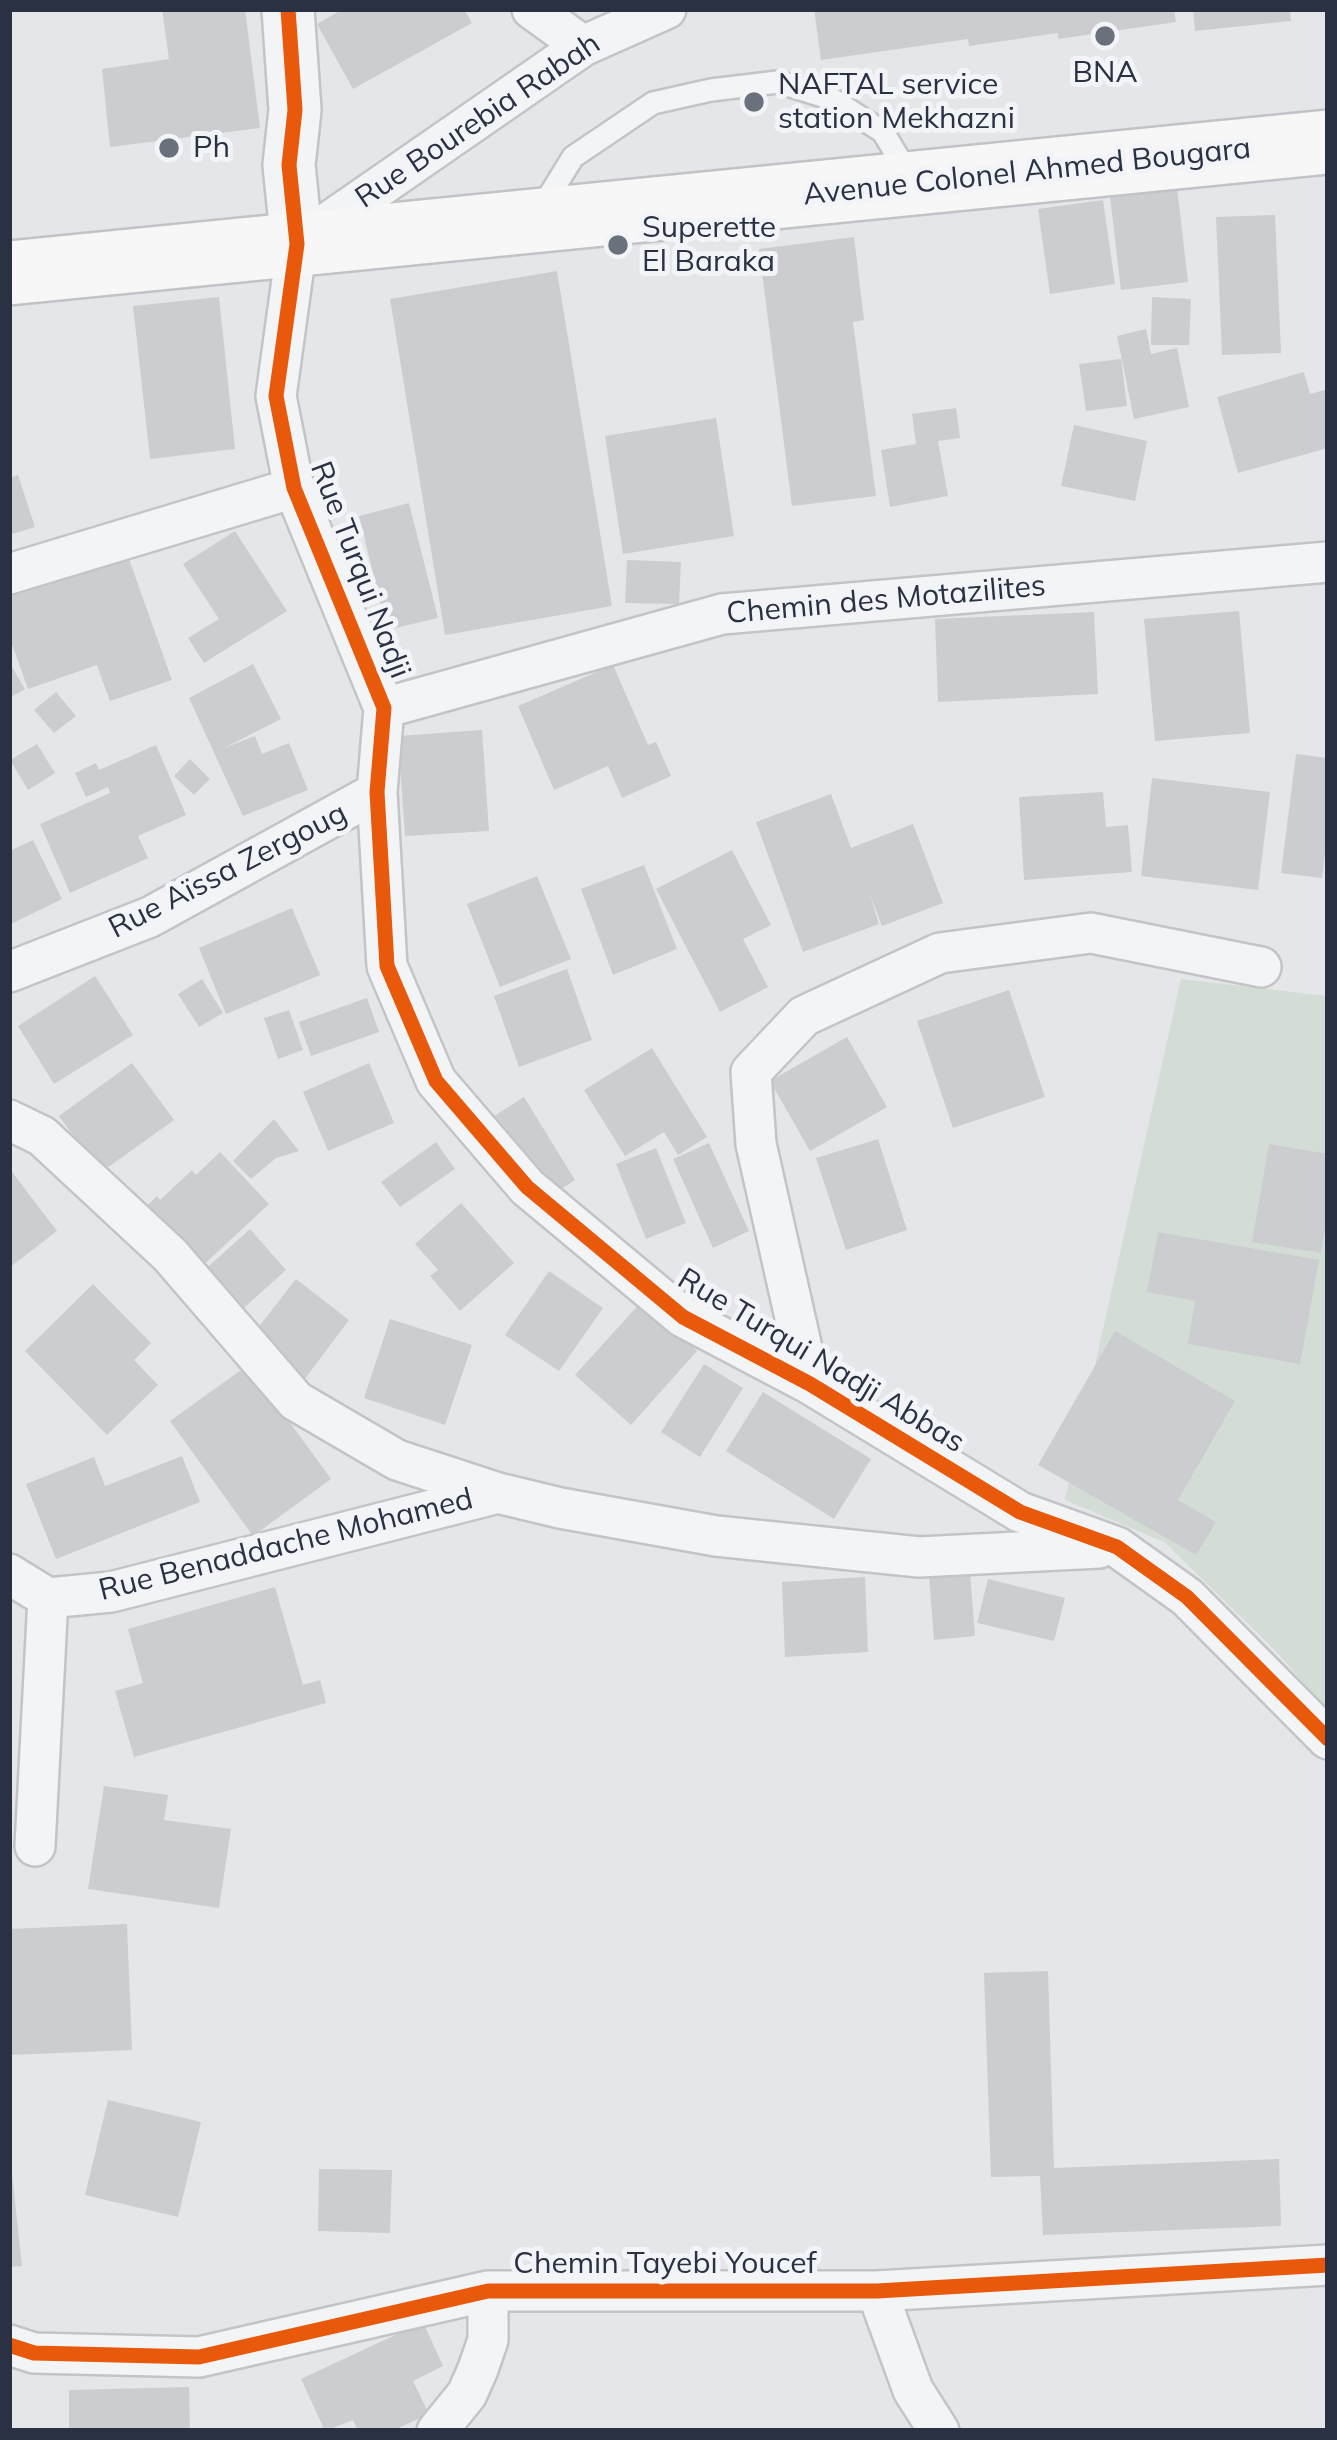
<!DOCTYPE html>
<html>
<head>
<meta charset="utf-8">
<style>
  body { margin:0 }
  #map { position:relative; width:1337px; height:2440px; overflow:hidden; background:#e5e6e9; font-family:Mulish,sans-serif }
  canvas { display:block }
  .frame { position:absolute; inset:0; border:12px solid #2a3143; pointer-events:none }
</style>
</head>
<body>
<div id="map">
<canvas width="1337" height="2440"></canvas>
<div class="frame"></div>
</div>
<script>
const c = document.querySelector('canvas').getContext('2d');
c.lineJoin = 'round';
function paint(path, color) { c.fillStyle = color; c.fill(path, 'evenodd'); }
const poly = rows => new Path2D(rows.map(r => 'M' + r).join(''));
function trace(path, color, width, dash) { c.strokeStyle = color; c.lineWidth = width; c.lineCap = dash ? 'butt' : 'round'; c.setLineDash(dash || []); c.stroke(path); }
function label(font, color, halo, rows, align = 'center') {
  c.font = font + ' Mulish,sans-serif'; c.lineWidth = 10; c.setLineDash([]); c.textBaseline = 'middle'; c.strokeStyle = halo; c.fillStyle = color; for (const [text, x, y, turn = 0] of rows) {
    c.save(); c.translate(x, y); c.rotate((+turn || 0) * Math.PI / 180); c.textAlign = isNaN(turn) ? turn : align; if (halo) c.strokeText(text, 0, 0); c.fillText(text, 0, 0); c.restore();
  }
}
const green = poly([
  [1181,979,1328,996,1328,1711,1274,1649,1164,1542,1065,1500]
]);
const building = poly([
  [162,9,245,9,260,128,110,147,102,69,169,59],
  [343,9,464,9,472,23,353,89,317,24],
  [814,9,1174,9,1176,22,1058,39,1058,33,969,46,968,39,821,60],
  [1193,9,1290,9,1291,21,1195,31],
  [1176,179,1188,282,1121,290,1109,188],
  [1103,200,1115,284,1050,294,1038,209],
  [1275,215,1281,353,1222,355,1216,217],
  [854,237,864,320,853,322,876,496,792,506,759,249],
  [557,271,612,606,445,635,390,299],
  [219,297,235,449,150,459,133,306],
  [1152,297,1191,299,1189,345,1151,345],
  [1146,329,1151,354,1177,348,1189,407,1134,419,1117,336],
  [1121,359,1127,406,1086,411,1079,364],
  [1304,372,1310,394,1328,389,1328,448,1238,473,1217,397],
  [956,408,960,438,938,441,948,496,890,507,881,450,916,444,912,414],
  [716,418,734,536,623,554,605,436],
  [1074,425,1147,441,1135,501,1061,486],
  [18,475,35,527,9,535,9,478],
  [409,503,438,618,387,630,359,516],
  [235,531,287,611,204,663,188,638,219,619,183,564],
  [124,545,172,680,110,701,97,665,28,689,9,636,9,586],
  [627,560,681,562,679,604,625,603],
  [1239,611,1250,733,1155,741,1144,619],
  [1094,612,1098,694,938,702,935,619],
  [9,662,25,689,9,698],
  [253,664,281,719,224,748,255,736,262,754,289,743,308,790,243,816,189,698],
  [613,665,648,745,656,742,671,776,622,798,608,766,554,790,518,706],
  [56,692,76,716,54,733,34,710],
  [482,730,489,831,405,836,398,736],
  [37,744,55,773,28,790,10,760],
  [156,745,186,815,138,836,148,858,70,893,40,824,110,793,108,787,86,797,75,773,96,763,99,770],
  [1296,754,1328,758,1328,830,1322,878,1281,873],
  [190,759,210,779,194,795,174,776],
  [1152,778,1270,792,1258,890,1141,876],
  [1103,792,1106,827,1128,825,1132,872,1024,880,1019,797],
  [831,794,851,848,913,824,943,903,882,926,869,892,879,924,803,952,756,822],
  [33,840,62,899,9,925,9,851],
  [732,850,771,925,743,939,768,987,720,1012,656,889],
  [644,865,677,949,613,975,581,889],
  [537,876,571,959,500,987,467,904],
  [292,908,320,975,226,1014,199,948],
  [567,969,592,1040,519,1067,494,996],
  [95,976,133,1035,54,1084,18,1026],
  [202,979,223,1013,199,1027,178,994],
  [1009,990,1045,1097,953,1128,917,1021],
  [367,998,379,1032,311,1056,299,1022],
  [289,1010,303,1050,278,1059,264,1018],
  [847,1037,887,1107,810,1151,770,1081],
  [652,1048,707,1137,678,1155,664,1132,625,1156,584,1090],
  [132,1063,174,1120,100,1173,59,1116],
  [369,1063,394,1123,328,1151,303,1092],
  [524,1097,575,1180,544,1200,493,1117],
  [274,1119,299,1151,276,1158,251,1179,233,1161],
  [878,1139,907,1230,846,1250,816,1158],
  [436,1142,455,1169,400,1207,381,1182],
  [709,1143,749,1231,713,1248,673,1159],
  [1269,1144,1328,1154,1328,1212,1321,1253,1252,1242],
  [656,1148,686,1223,646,1239,616,1164],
  [220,1152,269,1204,198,1270,142,1211,157,1196,160,1200,192,1170,196,1175],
  [9,1168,57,1231,9,1268],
  [461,1203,514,1263,460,1311,430,1276,438,1270,415,1244],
  [250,1229,286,1270,235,1316,199,1275],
  [1158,1232,1319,1260,1300,1364,1188,1344,1195,1301,1147,1292],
  [549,1271,603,1308,559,1371,505,1335],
  [296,1279,349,1320,304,1380,250,1338],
  [93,1284,151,1343,134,1360,158,1385,107,1435,25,1351],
  [642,1301,697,1351,631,1425,575,1375],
  [390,1319,472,1345,445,1425,364,1398],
  [1115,1331,1235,1401,1178,1500,1216,1522,1196,1555,1038,1465],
  [704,1364,743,1388,700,1457,661,1432],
  [248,1365,331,1479,253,1536,170,1421],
  [763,1392,871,1459,834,1519,726,1451],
  [182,1456,200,1502,56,1559,26,1484,94,1457,105,1486],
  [970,1572,975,1636,934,1640,929,1575],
  [865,1577,868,1652,785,1657,782,1582],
  [988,1579,1065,1598,1054,1641,977,1623],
  [275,1587,303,1685,320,1680,326,1703,134,1757,115,1691,143,1683,128,1629],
  [104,1786,168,1795,164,1820,231,1829,219,1908,88,1889],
  [127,1924,132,2050,9,2055,9,1929],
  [1048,1971,1054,2168,1279,2159,1281,2226,1043,2235,1040,2176,991,2177,984,1973],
  [108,2100,201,2122,178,2217,85,2195],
  [319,2169,392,2170,390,2233,318,2231],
  [9,2174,12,2174,22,2266,9,2267],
  [423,2322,443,2366,413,2381,429,2414,392,2431,358,2431,353,2420,325,2431,301,2379],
  [189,2387,190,2431,69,2431,69,2390]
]);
const service = poly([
  [541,209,573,157,653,103,711,90,778,82,832,99,883,132,910,177]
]);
const minor = poly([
  [532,9,583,46],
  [666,9,583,46,297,244,276,396,294,488,384,708,377,792,387,966,436,1081,527,1187,683,1317,810,1384,1020,1512,1117,1547,1187,1597,1328,1739],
  [9,574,294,488],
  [384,708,722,614,1328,562],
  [9,972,150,917,377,792],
  [9,1120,42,1136,170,1255,296,1401,397,1460,498,1493,560,1508,716,1536,919,1557,1099,1548],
  [810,1384,756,1144,751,1072,804,1016,940,953,1091,933,1261,967],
  [9,1574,48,1598,111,1592,498,1493],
  [35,1846,48,1598],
  [877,2291,913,2390,939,2431],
  [9,2345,34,2353,199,2357,488,2291,877,2291,1328,2265],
  [437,2431,467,2394,478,2369,488,2340,488,2291]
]);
const tertiary = poly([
  [288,9,295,110,289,165,297,244]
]);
const primary = poly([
  [9,273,1328,142]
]);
const cycleway = poly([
  [288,9,295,110,289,165,297,244,276,396,294,488,384,708,377,792,387,966,436,1081,527,1187,683,1317,810,1384,1020,1512,1117,1547,1187,1597,1328,1739],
  [9,2345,34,2353,199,2357,488,2291,877,2291,1328,2265]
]);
const markers = [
  [1105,36,12,"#6b707d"],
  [754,102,12,"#6b707d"],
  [169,148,12,"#6b707d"],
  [618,245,12,"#6b707d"]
];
const poiNames = [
  ["BNA",1105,73,"center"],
  ["NAFTAL service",778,85],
  ["station Mekhazni",778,119],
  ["Ph",193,148],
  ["Superette",642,228],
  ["El Baraka",642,262]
];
const streetNames = [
  ["Rue Bourebia Rabah",478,121,-34],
  ["Avenue Colonel Ahmed Bougara",1027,172,-6],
  ["Rue Turqui Nadji",360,570,69],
  ["Chemin des Motazilites",886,600,-5],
  ["Rue Aïssa Zergoug",228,871,-27],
  ["Rue Turqui Nadji Abbas",821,1361,31],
  ["Rue Benaddache Mohamed",286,1545,-14],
  ["Chemin Tayebi Youcef",665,2264]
];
paint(green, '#d4ddd5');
paint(building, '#cbcdd0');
trace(service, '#c3c4c7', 26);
trace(minor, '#c3c4c7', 44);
trace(tertiary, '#c3c4c7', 56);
trace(primary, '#c1c3c7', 68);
trace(service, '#f3f4f6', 21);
trace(minor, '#f3f4f6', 39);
trace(tertiary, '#f3f4f6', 51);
trace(primary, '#f7f7f7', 63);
trace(cycleway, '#e8590c', 15);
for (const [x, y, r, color] of markers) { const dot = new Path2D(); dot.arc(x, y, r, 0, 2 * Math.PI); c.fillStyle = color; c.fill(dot); trace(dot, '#f2f4f8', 4.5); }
label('30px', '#2a3143', '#f2f4f8', poiNames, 'left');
label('30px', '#2a3143', '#f2f4f8', streetNames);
</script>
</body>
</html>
